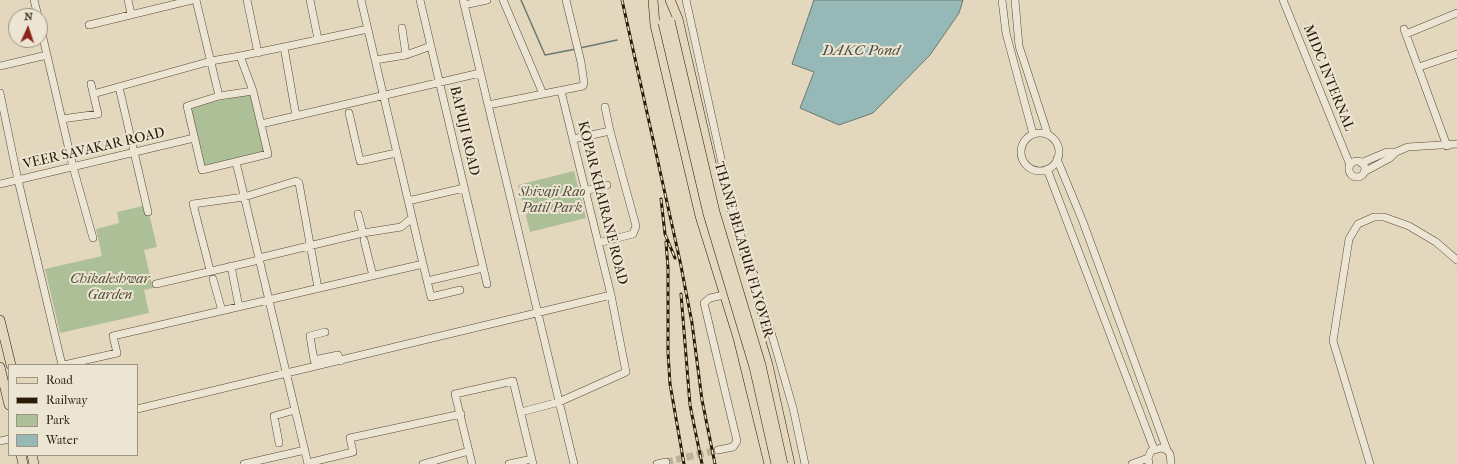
<!DOCTYPE html>
<html>
<head>
<meta charset="utf-8">
<style>
  body { margin:0 }
  #map { position:relative; width:1457px; height:464px; overflow:hidden; background:#e3d7bd; font-family:"IM FELL French Canon",serif }
  canvas { display:block }
  .legend { position:absolute; left:8px; top:364px; width:130px; height:92px; box-sizing:border-box; background:#ede5d4; border:1px solid #9f9482; margin:0; padding:5px 7px; list-style:none; font-size:12px; color:#2a1b07 }
  .legend li { display:flex; align-items:center; gap:8px; height:20px }
  .legend b { width:20px; border:1px solid #9f9482 }
  .north { position:absolute; left:8px; top:8px; width:40px; height:40px; box-sizing:border-box; background:#ede5d4; border:1px solid #9f9482; border-radius:50%; rotate:3deg; font-size:11px; font-weight:700; line-height:16px; text-align:center; color:#2a1b07 }
  .north::after { content:''; display:block; margin:auto; width:14px; height:18px; background:#8f2418; clip-path:polygon(50% 0,100% 100%,50% 72%,0 100%) }
</style>
</head>
<body>
<div id="map">
<canvas width="1457" height="464"></canvas>
<ul class="legend">
<li><b style="height:5px;background:#e3d7bd"></b>Road</li>
<li><b style="height:5px;background:#2a1b07"></b>Railway</li>
<li><b style="height:11px;background:#adbf96"></b>Park</li>
<li><b style="height:11px;background:#96b8b6"></b>Water</li>
</ul>
<div class="north">N</div>
</div>
<script>
const c = document.querySelector('canvas').getContext('2d');
c.lineJoin = 'round';
function paint(path, color) { c.fillStyle = color; c.fill(path, 'evenodd'); }
const poly = rows => new Path2D(rows.map(r => 'M' + r).join(''));
function trace(path, color, width, dash) { c.strokeStyle = color; c.lineWidth = width; c.lineCap = dash ? 'butt' : 'round'; c.setLineDash(dash || []); c.stroke(path); }
function label(font, color, halo, rows, align = 'center') {
  c.font = font + ' "IM FELL French Canon",serif'; c.lineWidth = 4; c.setLineDash([]); c.textBaseline = 'middle'; c.strokeStyle = halo; c.fillStyle = color; for (const [text, x, y, turn = 0] of rows) {
    c.save(); c.translate(x, y); c.rotate((+turn || 0) * Math.PI / 180); c.textAlign = isNaN(turn) ? turn : align; if (halo) c.strokeText(text, 0, 0); c.fillText(text, 0, 0); c.restore();
  }
}
const green = poly([
  [251,93,264,152,204,166,190,107],
  [574,171,586,218,530,232,518,185],
  [147,205,157,247,144,250,153,288,144,290,149,313,60,333,45,269,102,256,96,229,119,223,117,212]
]);
const water = poly([
  [814,0,963,0,959,13,930,55,873,113,839,125,800,108,814,72,792,64,814,0]
]);
const stream = poly([
  [521,0,545,55,576,49],
  [580,48,617,40]
]);
const minorTunnel = poly([
  [666,462,718,450]
]);
const minor = poly([
  [34,0,38,16],
  [128,0,131,14],
  [196,0,219,96],
  [247,0,258,53],
  [310,0,318,39],
  [420,0,487,284],
  [463,0,574,464],
  [503,0,543,94],
  [686,0,731,204,774,342,793,408,805,464],
  [1002,0,1006,33,1033,134],
  [1015,0,1019,46,1048,135],
  [1283,0,1350,165],
  [464,5,487,0],
  [40,25,73,167,93,238],
  [89,25,192,0],
  [402,28,406,55],
  [1404,29,1447,146],
  [1406,34,1457,13],
  [240,56,284,47],
  [375,60,406,55,431,46],
  [0,66,47,55],
  [1419,67,1457,54],
  [119,87,148,212],
  [253,91,268,154,202,170,187,106,219,96,253,91],
  [0,93,18,180,62,365],
  [93,94,211,61,240,56,253,91],
  [488,105,583,86,584,83,581,62,566,0],
  [605,107,610,131],
  [349,113,360,161,396,153],
  [296,116,284,47,368,29],
  [62,119,98,114,91,84],
  [261,124,480,73],
  '1021 152a19 19 0 1 1 38 0a19 19 0 1 1-38 0Z',
  [573,139,610,131,636,226,633,234,598,243],
  [1057,159,1083,222,1167,450],
  '1349 169a8 8 0 1 1 16 0a8 8 0 1 1-16 0Z',
  [236,162,308,464],
  [1361,163,1387,152,1396,152],
  [1047,169,1154,449],
  [1364,172,1390,158,1396,152,1408,147,1457,144],
  [0,184,194,138],
  [585,191,607,185],
  [408,201,464,188],
  [358,214,363,233],
  [364,240,373,276],
  [259,258,363,233,401,227,412,218],
  [423,264,431,297,460,290],
  [231,266,239,307],
  [210,270,193,204,244,197,296,181,299,183,318,288],
  [213,279,222,311],
  [427,281,483,268],
  [156,284,259,260],
  [325,332,310,336,314,360,338,355,341,361],
  [64,365,117,353,113,336,423,264,361,0],
  [137,409,611,295,561,91],
  [521,412,559,402,626,372,611,295],
  [0,441,9,439],
  [279,443,274,416,295,410],
  [718,450,733,447,737,441,704,303,710,298,729,294],
  [308,463,353,452,350,438,461,414],
  [244,464,305,450],
  [423,464,469,451],
  [472,464,455,394,513,381,533,464],
  [509,464,532,459],
  [657,464,666,462],
  [1132,464,1148,458],
  [1149,464,1148,458,1151,451,1161,448,1167,450,1170,454,1171,464],
  [1370,464,1333,341,1349,239,1358,224,1374,217,1384,217,1409,226,1436,242,1457,260]
]);
const major = poly([
  [653,0,655,25,700,216,738,338,769,464],
  [670,0,678,19,722,210,768,365,790,464],
  [737,279,753,274],
  [0,320,11,365],
  [0,367,9,405],
  [21,455,23,464],
  [32,455,34,464]
]);
const rail = poly([
  [622,0,680,261,692,323,702,400,715,464],
  [661,199,665,234,675,258],
  [666,242,668,268,668,352,670,384,684,464],
  [681,294,690,405,702,464]
]);
const majorBridge = poly([
  [670,21,715,212,761,365,783,464],
  [663,23,708,214,754,367,776,464]
]);
const streetNames = [
  ["MIDC INTERNAL",1328,78,68],
  ["BAPUJI ROAD",464,131,77],
  ["VEER SAVAKAR ROAD",94,149,-13],
  ["KOPAR KHAIRANE ROAD",602,203,76],
  ["THANE BELAPUR FLYOVER",743,250,74]
];
const parkNames = [
  ["Shivaji Rao",552,193],
  ["Patil Park",552,209],
  ["Chikaleshwar",110,280],
  ["Garden",110,296]
];
const waterNames = [
  ["DAKC Pond",861,51]
];
paint(green, '#adbf96');
paint(water, '#96b8b6');
trace(water, '#6b7970', 1);
trace(stream, '#6b7970', 1.5);
trace(minorTunnel, '#beb199', 7, [7, 3.5]);
trace(minor, '#584a34', 8);
trace(major, '#2a1b07', 10);
trace(minor, '#ede5d4', 7);
trace(major, '#e3d7bd', 9);
trace(rail, '#2a1b07', 3);
trace(rail, '#ede5d4', 1.5, [4.5]);
trace(majorBridge, '#2a1b07', 10, []);
trace(majorBridge, '#e3d7bd', 9);
label('14px', '#2a1b07', '#ede5d4', streetNames);
label('italic 14px', '#514c32', '#ede5d4', parkNames);
label('italic 15px', '#4a4a3c', '#ede5d4', waterNames);
</script>
</body>
</html>
